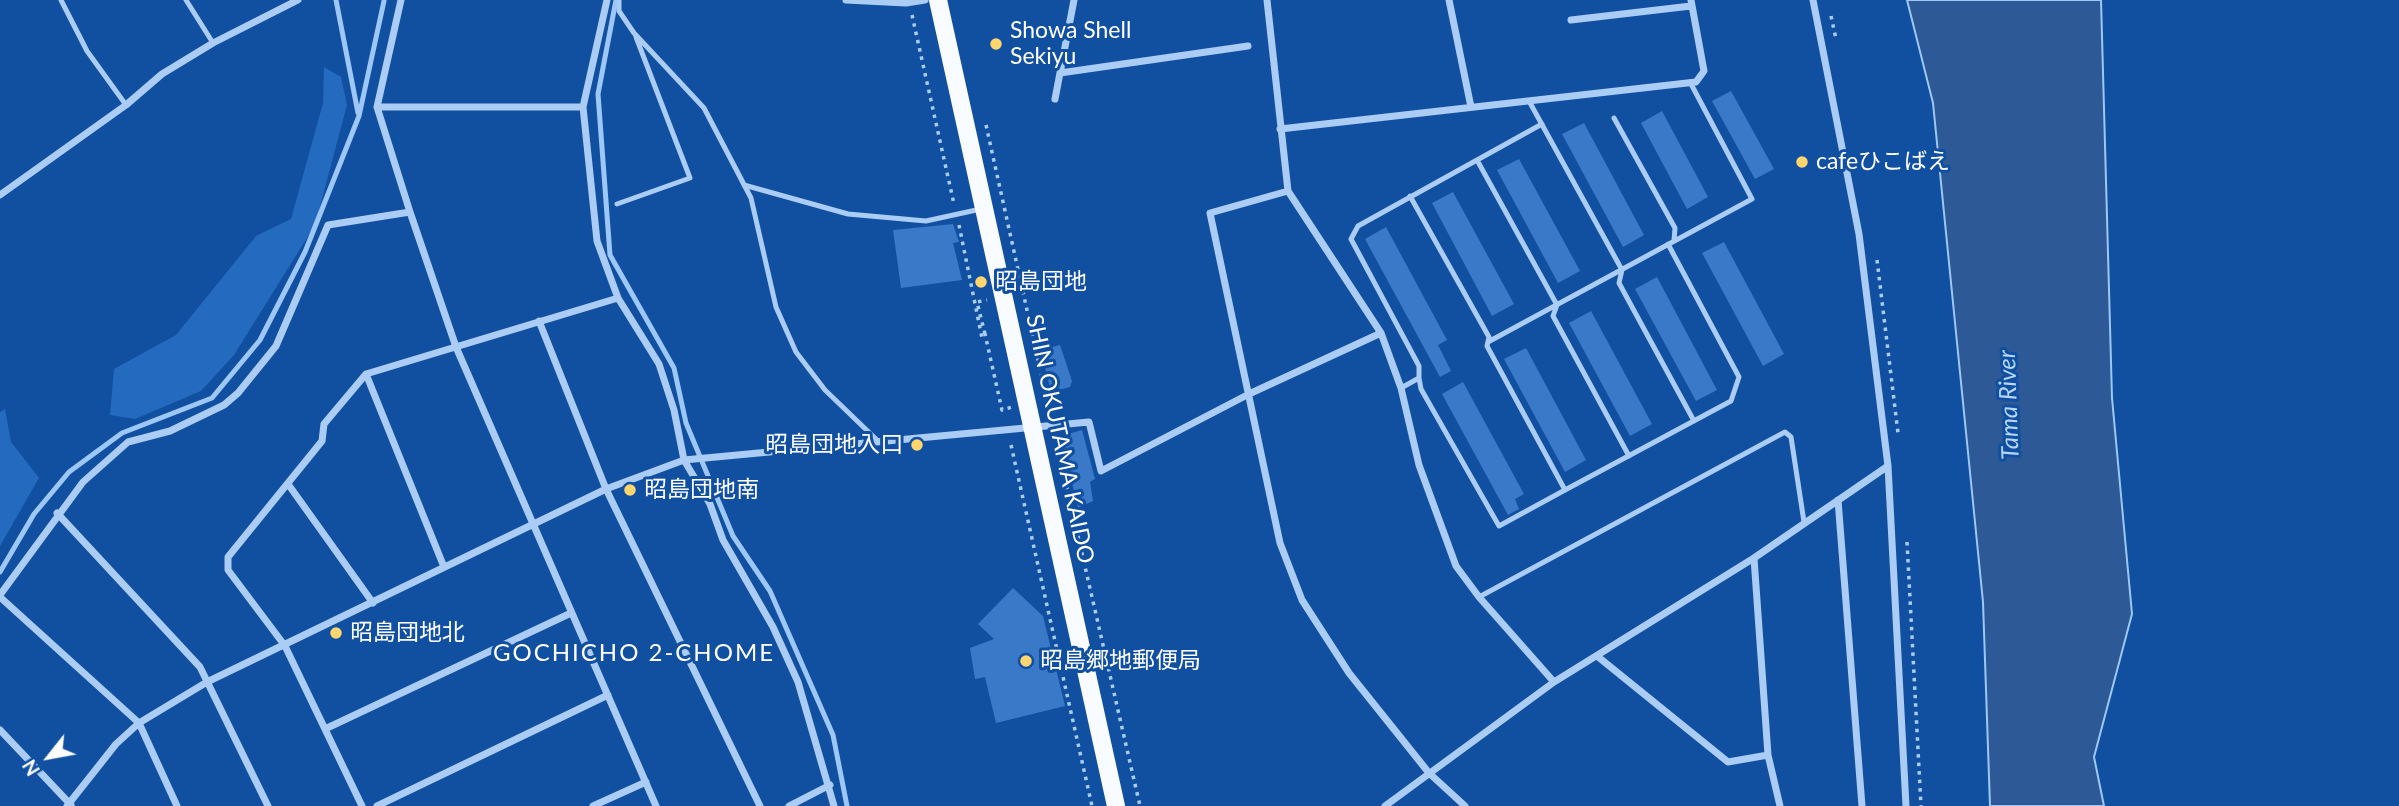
<!DOCTYPE html>
<html>
<head>
<meta charset="utf-8">
<style>
  body { margin:0 }
  #map { position:relative; width:2399px; height:806px; overflow:hidden; background:#1150a1; font-family:Lato,sans-serif }
  canvas { display:block }
  .north { position:absolute; left:14px; top:722px; width:70px; height:70px; -webkit-text-stroke:5px #1150a1; paint-order:stroke; rotate:239deg; font-size:19px; font-weight:700; line-height:28px; text-align:center; color:#fff }
  .north::after { content:''; display:block; margin:auto; width:24px; height:32px; background:#fff; clip-path:polygon(50% 0,100% 100%,50% 72%,0 100%) }
</style>
</head>
<body>
<div id="map">
<canvas width="2399" height="806"></canvas>
<div class="north">N</div>
</div>
<script>
const c = document.querySelector('canvas').getContext('2d');
c.lineJoin = 'round';
function paint(path, color) { c.fillStyle = color; c.fill(path, 'evenodd'); }
const poly = rows => new Path2D(rows.map(r => 'M' + r).join(''));
function trace(path, color, width, dash) { c.strokeStyle = color; c.lineWidth = width; c.lineCap = dash ? 'butt' : 'round'; c.setLineDash(dash || []); c.stroke(path); }
function label(font, color, halo, rows, align = 'center') {
  c.font = font + ' Lato,"Noto Sans JP",sans-serif'; c.lineWidth = 6; c.setLineDash([]); c.textBaseline = 'middle'; c.strokeStyle = halo; c.fillStyle = color; for (const [text, x, y, turn = 0] of rows) {
    c.save(); c.translate(x, y); c.rotate((+turn || 0) * Math.PI / 180); c.textAlign = isNaN(turn) ? turn : align; if (halo) c.strokeText(text, 0, 0); c.fillText(text, 0, 0); c.restore();
  }
}
const green = poly([
  [324,67,341,77,347,105,315,225,234,355,201,391,135,419,110,415,114,369,176,335,256,236,291,219,323,103],
  [5,409,11,442,39,478,0,546,0,412]
]);
const water = poly([
  [1907,0,2101,0,2112,398,2132,614,2094,757,2104,806,1990,806,1983,602,1933,103,1907,0]
]);
const stream = poly([
  [336,0,358,113],
  [616,0,598,94,610,255,674,368,686,423,733,536,770,591,833,735,847,806],
  [0,572,34,514,69,472,122,433,212,398,260,340,305,252,359,116,384,1]
]);
const building = poly([
  [1731,91,1774,169,1755,179,1712,101],
  [1662,111,1708,197,1687,209,1641,123],
  [1584,123,1644,235,1623,247,1562,134],
  [1519,159,1580,271,1558,283,1497,170],
  [1453,192,1514,304,1492,316,1432,203],
  [953,224,959,242,953,243,962,280,901,288,893,230],
  [1386,227,1447,340,1438,345,1451,371,1440,377,1365,239],
  [1724,242,1784,354,1763,366,1702,253],
  [1657,277,1717,390,1696,401,1635,289],
  [1591,311,1652,424,1630,436,1569,323],
  [1060,345,1072,381,1070,387,1051,392,1041,350],
  [1526,348,1586,460,1565,472,1504,359],
  [1463,382,1524,494,1515,499,1519,509,1508,515,1442,394],
  [1082,430,1095,479,1090,482,1093,501,1078,508,1061,436],
  [1013,588,1043,616,1065,706,996,723,985,677,975,679,970,648,994,639,978,624]
]);
const path = poly([
  [912,15,954,204],
  [1831,16,1836,39],
  [986,125,1050,414],
  [959,225,982,338,985,334,1002,410,1012,407],
  [1877,260,1898,433],
  [985,334,977,302,987,300],
  [1055,436,1140,806],
  [1011,445,1092,806],
  [1907,542,1921,806]
]);
const lane = poly([
  [61,0,87,51,126,105],
  [186,0,213,43],
  [619,0,619,11,634,33,704,108,751,198,776,307,796,352,825,390,879,442],
  [1529,101,1622,270,1619,283,1694,421],
  [1614,118,1675,228,1674,241],
  [1477,160,1557,305,1553,316,1629,456],
  [744,185,848,214,926,221,981,209],
  [1410,196,1489,337,1487,346,1565,490],
  [617,204,690,178,636,37],
  [1488,342,1752,199,1690,82],
  [1419,378,1419,366,1351,239,1358,226,1542,124],
  [1401,388,1419,378,1421,389,1499,526,1565,490,1731,401,1739,377,1668,244],
  [1479,597,1785,432,1791,437,1804,522]
]);
const street = poly([
  [401,0,377,107,410,212,456,347,656,806],
  [607,0,583,107,597,241,618,298,659,364,674,410,684,460,710,504,723,540,773,627,798,682,834,806],
  [846,0,906,3,925,0],
  [1267,0,1288,191,1381,333,1401,388,1419,465,1456,566,1479,597,1554,682],
  [1449,0,1471,107],
  [1813,0,1859,234,1888,466,1906,806],
  [1571,20,1691,6],
  [1060,73,1248,46],
  [1055,99,1074,0],
  [377,107,583,107],
  [1280,129,1696,82,1704,71,1691,0],
  [1288,191,1210,213,1280,543,1302,600,1349,673,1429,773,1465,806],
  [0,195,126,105,162,74,213,43,298,0],
  [539,321,606,489,760,806],
  [366,374,444,567],
  [288,484,373,603],
  [1838,500,1862,806],
  [57,513,200,667,268,806],
  [0,595,83,482,128,442,170,431,224,405,238,393,276,346,328,225,410,212],
  [0,597,139,723,177,806],
  [1597,656,1728,762,1768,755,1754,558],
  [325,729,571,613],
  [0,730,71,805],
  [1768,755,1780,806],
  [67,806,116,744,139,723,207,682,606,489,684,460,1089,422,1101,471,1249,394,1381,333],
  [362,806,285,646,228,570,228,557,322,441,324,424,366,374,618,298],
  [377,806,608,695],
  [593,806,646,782],
  [789,806,830,785],
  [1385,806,1554,682,1754,558,1888,466]
]);
const primary = poly([
  [938,0,1116,806]
]);
const markers = [
  [996,44,7,"#ffd56e"],
  [1802,162,7,"#ffd56e"],
  [981,282,7,"#ffd56e"],
  [917,445,7,"#ffd56e"],
  [630,490,7,"#ffd56e"],
  [336,633,7,"#ffd56e"],
  [1026,661,7,"#ffd56e"]
];
const poiNames = [
  ["Showa Shell",1010,31],
  ["Sekiyu",1010,57],
  ["cafeひこばえ",1816,162],
  ["昭島団地",995,282],
  ["昭島団地入口",903,445,"right"],
  ["昭島団地南",644,490],
  ["昭島団地北",350,633],
  ["昭島郷地郵便局",1040,661]
];
const streetNames = [
  ["SHIN OKUTAMA KAIDO",1060,439,78]
];
const waterNames = [
  ["Tama River",2009,405,-92]
];
const neighbourhoodNames = [
  ["GOCHICHO 2-CHOME",634,653]
];
paint(green, '#246abf');
paint(water, '#2d5a96');
trace(water, '#9cc7f8', 2);
trace(stream, '#9cc7f8', 5);
paint(building, '#3a79c8');
trace(path, '#aaccf5', 3.5, [3.5, 5]);
trace(lane, '#aaccf5', 5);
trace(street, '#aaccf5', 7);
trace(primary, '#f8fbff', 18);
for (const [x, y, r, color] of markers) { const dot = new Path2D(); dot.arc(x, y, r, 0, 2 * Math.PI); c.fillStyle = color; c.fill(dot); trace(dot, '#1150a1', 2.5); }
label('23px', '#fff', '#1150a1', poiNames, 'left');
label('23px', '#fff', '#1150a1', streetNames);
label('italic 24px', '#b7d6fb', '#1150a1', waterNames);
c.letterSpacing = '2px';
label('24px', '#fff', '#1150a1', neighbourhoodNames);
c.letterSpacing = '0px';
</script>
</body>
</html>
